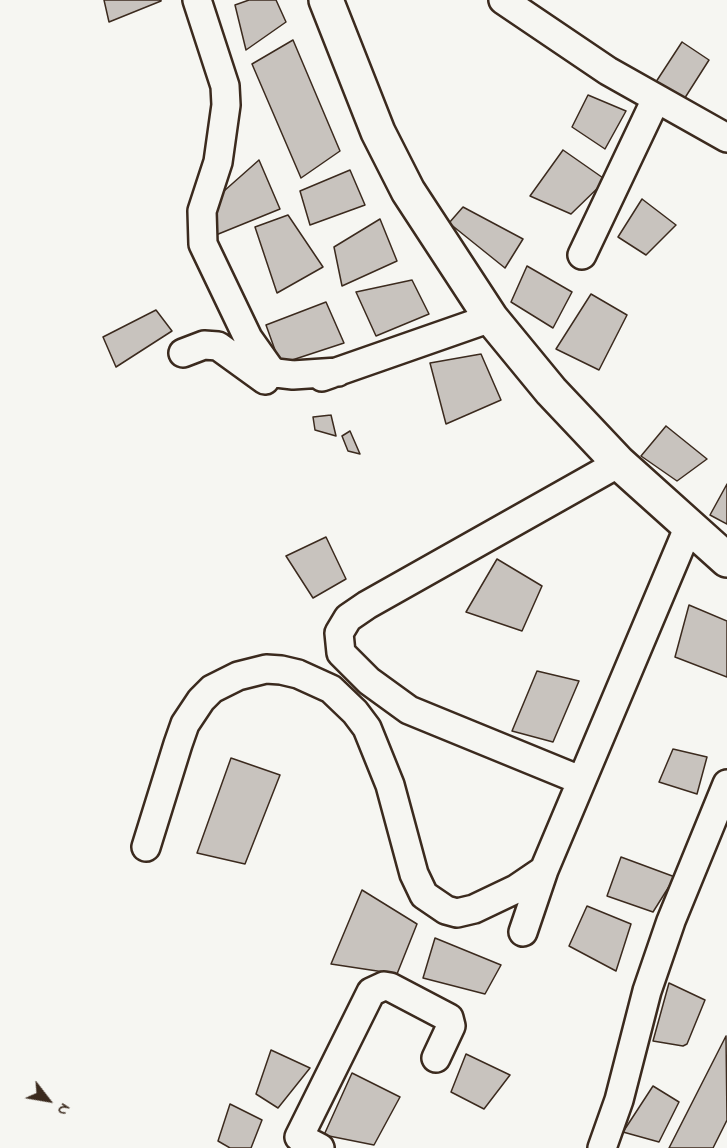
<!DOCTYPE html>
<html>
<head>
<meta charset="utf-8">
<style>
  body { margin:0 }
  #map { position:relative; width:727px; height:1148px; overflow:hidden; background:#f6f6f2; font-family:"Indie Flower",sans-serif }
  canvas { display:block }
  .north { position:absolute; left:18px; top:1070px; width:60px; height:60px; -webkit-text-stroke:4px #f6f6f2; paint-order:stroke; rotate:121deg; font-size:16px; font-weight:700; line-height:24px; text-align:center; color:#3b2a1e }
  .north::after { content:''; display:block; margin:auto; width:21px; height:27px; background:#3b2a1e; clip-path:polygon(50% 0,100% 100%,50% 72%,0 100%) }
</style>
</head>
<body>
<div id="map">
<canvas width="727" height="1148"></canvas>
<div class="north">N</div>
</div>
<script>
const c = document.querySelector('canvas').getContext('2d');
c.lineJoin = 'round';
function paint(path, color) { c.fillStyle = color; c.fill(path, 'evenodd'); }
const poly = rows => new Path2D(rows.map(r => 'M' + r).join(''));
function trace(path, color, width, dash) { c.strokeStyle = color; c.lineWidth = width; c.lineCap = dash ? 'butt' : 'round'; c.setLineDash(dash || []); c.stroke(path); }
const building = poly([
  [104,0,161,0,161,1,109,22,104,0],
  [249,0,276,0,286,22,246,50,235,5,249,0],
  [293,40,340,151,301,178,252,64,293,40],
  [682,42,709,60,681,104,652,88,682,42],
  [588,95,626,111,605,149,572,127,588,95],
  [563,150,606,180,571,214,530,196,563,150],
  [259,160,280,209,211,237,215,199,259,160],
  [350,170,365,205,310,225,300,191,350,170],
  [642,199,676,225,646,255,618,237,642,199],
  [463,207,523,239,505,268,449,223,463,207],
  [288,215,323,267,277,293,255,227,288,215],
  [380,219,397,261,342,286,334,247,380,219],
  [527,266,572,292,553,328,511,302,527,266],
  [412,280,429,314,376,336,356,292,412,280],
  [591,294,627,315,599,370,556,349,591,294],
  [326,302,344,343,280,364,266,325,326,302],
  [156,310,172,331,116,367,103,337,156,310],
  [481,354,501,400,446,424,430,363,481,354],
  [331,415,336,436,315,430,313,417,331,415],
  [666,426,707,459,677,481,641,456,666,426],
  [350,431,360,454,348,451,342,436,350,431],
  [727,484,727,524,710,515,727,484],
  [326,537,346,579,313,598,286,556,326,537],
  [497,559,542,586,522,631,466,612,497,559],
  [689,605,727,621,727,677,675,657,689,605],
  [537,671,579,681,553,742,512,731,537,671],
  [673,749,707,757,697,794,659,782,673,749],
  [231,758,280,775,245,864,197,853,231,758],
  [621,857,675,877,653,912,607,896,621,857],
  [362,890,417,924,397,974,331,964,362,890],
  [587,906,631,924,616,971,569,946,587,906],
  [435,938,501,965,485,994,423,978,435,938],
  [669,983,705,1000,687,1044,683,1046,653,1041,669,983],
  [726,1036,727,1120,713,1148,669,1148,726,1036],
  [271,1050,310,1068,278,1108,256,1094,271,1050],
  [466,1054,510,1075,484,1109,451,1092,466,1054],
  [352,1073,400,1097,374,1145,324,1135,352,1073],
  [653,1086,679,1102,659,1142,623,1132,653,1086],
  [230,1104,262,1120,251,1148,230,1148,218,1141,230,1104]
]);
const minor = poly([
  [197,0,225,86,226,105,218,162,202,211,203,244,248,338,270,369,276,373,293,375,338,372],
  [503,0,608,71,727,138],
  [582,255,656,99],
  [183,353,204,345,218,346,265,380],
  [322,377,491,318],
  [580,780,409,710,369,681,341,653,339,633,348,618,367,605,619,463],
  [146,847,178,744,185,724,201,700,212,689,238,676,266,669,281,670,298,674,331,689,355,712,367,728,390,785,414,874,424,895,446,910,457,913,474,909,516,889,544,870,689,526],
  [523,932,544,870],
  [320,1148,299,1137,371,992,384,986,390,987,449,1018,451,1026,436,1058],
  [602,1148,619,1100,647,991,671,921,727,784]
]);
const major = poly([
  [326,0,378,132,408,191,491,318,551,391,619,463,727,560]
]);
paint(building, '#c8c3be');
trace(building, '#3b2a1e', 1.5);
trace(minor, '#3b2a1e', 32);
trace(major, '#3b2a1e', 38);
trace(minor, '#f6f6f2', 27);
trace(major, '#f6f6f2', 33);
</script>
</body>
</html>
